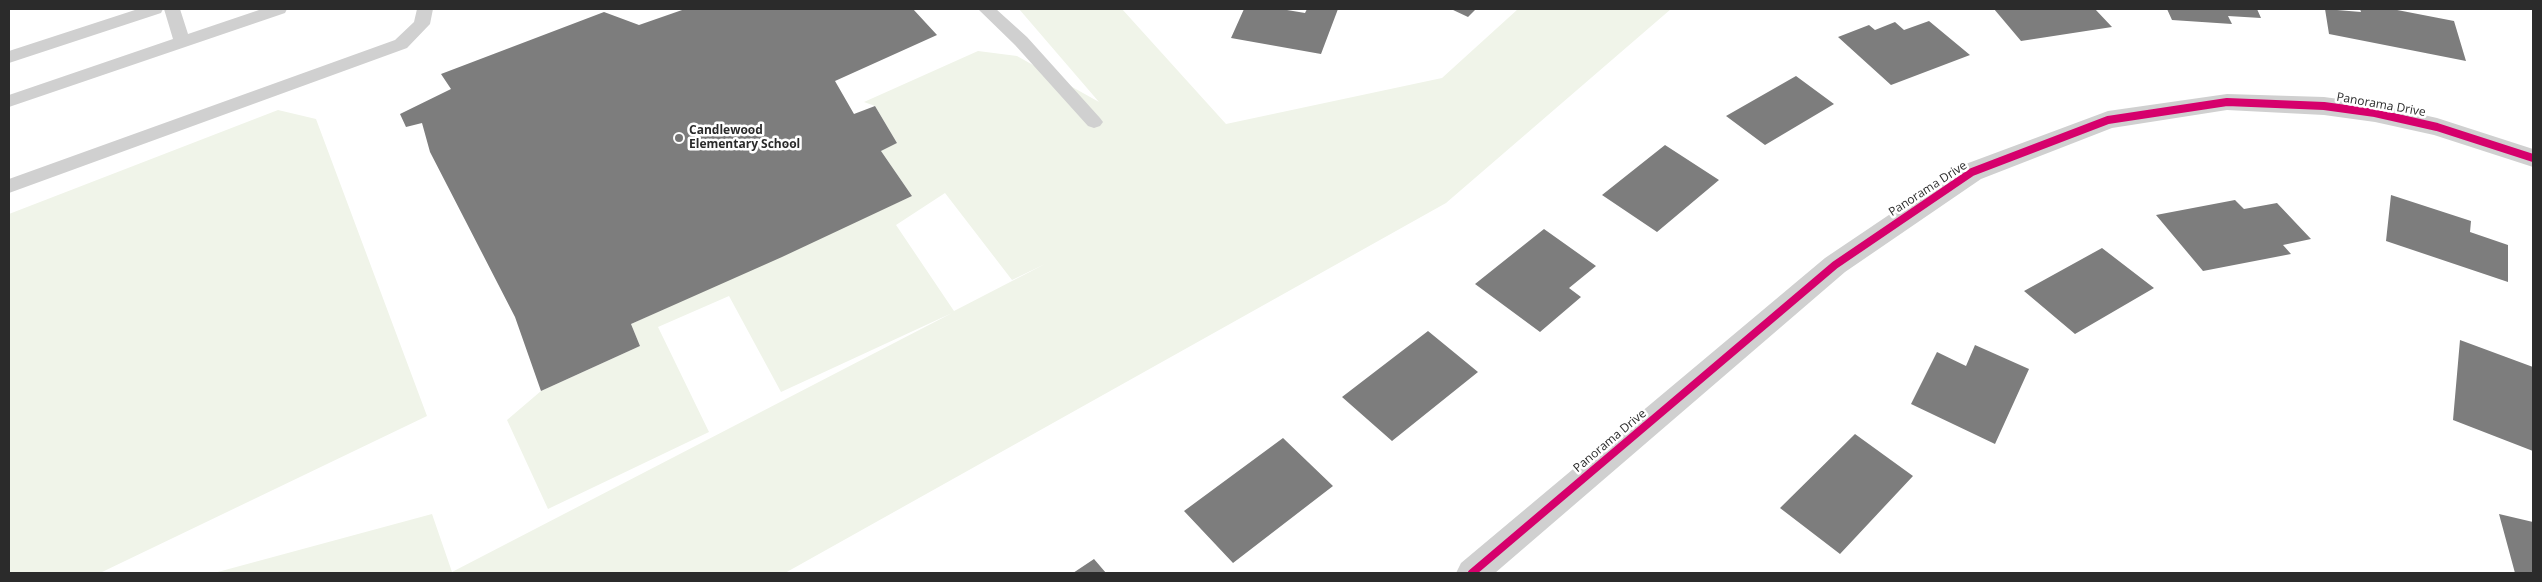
<!DOCTYPE html>
<html>
<head>
<meta charset="utf-8">
<style>
  body { margin:0 }
  #map { position:relative; width:2542px; height:582px; overflow:hidden; background:#fff; font-family:"Open Sans",sans-serif }
  canvas { display:block }
  .frame { position:absolute; inset:0; border:10px solid #2b2b2b; pointer-events:none }
</style>
</head>
<body>
<div id="map">
<canvas width="2542" height="582"></canvas>
<div class="frame"></div>
</div>
<script>
const c = document.querySelector('canvas').getContext('2d');
c.lineJoin = 'round';
function paint(path, color) { c.fillStyle = color; c.fill(path, 'evenodd'); }
const poly = rows => new Path2D(rows.map(r => 'M' + r).join(''));
function trace(path, color, width, dash) { c.strokeStyle = color; c.lineWidth = width; c.lineCap = dash ? 'butt' : 'round'; c.setLineDash(dash || []); c.stroke(path); }
function label(font, color, halo, rows, align = 'center') {
  c.font = font + ' "Open Sans",sans-serif'; c.lineWidth = 5; c.setLineDash([]); c.textBaseline = 'middle'; c.strokeStyle = halo; c.fillStyle = color; for (const [text, x, y, turn = 0] of rows) {
    c.save(); c.translate(x, y); c.rotate((+turn || 0) * Math.PI / 180); c.textAlign = isNaN(turn) ? turn : align; if (halo) c.strokeText(text, 0, 0); c.fillText(text, 0, 0); c.restore();
  }
}
const green = poly([
  [1019,9,1122,9,1226,124,1442,78,1518,9,1671,9,1446,203,785,573,214,573,432,514,452,572,952,313,781,392,729,296,658,327,709,432,548,509,507,420,541,391,640,346,631,324,912,196,881,151,897,143,875,106,864,102,978,51,1017,56,1099,102],
  [945,193,1012,280,1045,264,954,311,896,225],
  [278,110,316,119,427,416,100,573,9,573,9,214]
]);
const building = poly([
  [685,9,913,9,937,35,835,81,854,114,875,106,897,143,881,151,912,196,782,257,631,324,640,346,541,391,515,317,430,152,422,123,406,127,400,114,451,89,441,74,604,12,639,25],
  [1244,9,1281,9,1305,13,1307,9,1338,9,1321,54,1231,38],
  [1451,9,1476,9,1468,17],
  [1994,9,2095,9,2112,27,2021,41],
  [2167,9,2257,9,2261,18,2228,16,2232,24,2172,20],
  [2325,9,2361,12,2360,9,2392,9,2454,21,2466,61,2329,34],
  [1929,21,1970,55,1891,85,1838,37,1869,25,1875,30,1895,22,1904,30],
  [1796,76,1834,104,1765,145,1726,116],
  [1665,145,1719,180,1657,232,1602,195],
  [2391,195,2471,221,2470,232,2508,245,2508,282,2386,241],
  [2235,200,2244,209,2277,203,2311,239,2283,245,2291,254,2203,271,2156,215],
  [1544,229,1596,266,1569,288,1581,297,1540,332,1475,284],
  [2102,248,2154,288,2075,334,2024,291],
  [1428,331,1478,372,1392,441,1342,397],
  [2460,340,2533,367,2533,451,2453,420],
  [1975,345,2029,369,1995,444,1911,404,1937,352,1966,366],
  [1855,434,1913,476,1840,554,1780,508],
  [1283,438,1333,486,1233,563,1184,511],
  [2499,514,2533,522,2533,573,2515,573],
  [1094,559,1106,573,1073,573]
]);
const lane = poly([
  [138,9,163,9,161,13,9,63,9,51,138,9],
  [164,9,180,9,188,34,262,9,287,9,285,13,9,107,9,95,173,39,164,9],
  [417,9,433,9,430,24,407,48,9,193,9,179,395,40,414,22,417,9],
  [978,9,996,9,1027,37,1100,118,1103,122,1100,126,1094,128,1088,126,1015,45,978,9]
]);
const street = poly([
  [2227,94,2324,97,2375,104,2437,118,2533,149,2533,167,2434,135,2375,122,2324,115,2227,110,2112,128,1981,179,1845,272,1495,573,1456,573,1461,563,1825,258,1963,165,2108,111,2227,94]
]);
const cycleway = poly([
  [1472,573,1835,265,1972,172,2108,120,2227,102,2324,106,2375,113,2437,127,2533,158]
]);
const markers = [
  [679,138,5,"#757575"]
];
const streetNames = [
  ["Panorama Drive",2381,105,10],
  ["Panorama Drive",1928,189,-33],
  ["Panorama Drive",1610,441,-40]
];
const poiNames = [
  ["Candlewood",689,131],
  ["Elementary School",689,145]
];
paint(green, '#f0f4e9');
paint(building, '#7d7d7d');
paint(lane, '#d0d0d0');
paint(street, '#d0d0d0');
trace(cycleway, '#d6006c', 8);
for (const [x, y, r, color] of markers) { const dot = new Path2D(); dot.arc(x, y, r, 0, 2 * Math.PI); c.fillStyle = color; c.fill(dot); trace(dot, '#fff', 2); }
label('12px', '#2b2b2b', '#fff', streetNames);
label('bold 12px', '#2b2b2b', '#fff', poiNames, 'left');
</script>
</body>
</html>
